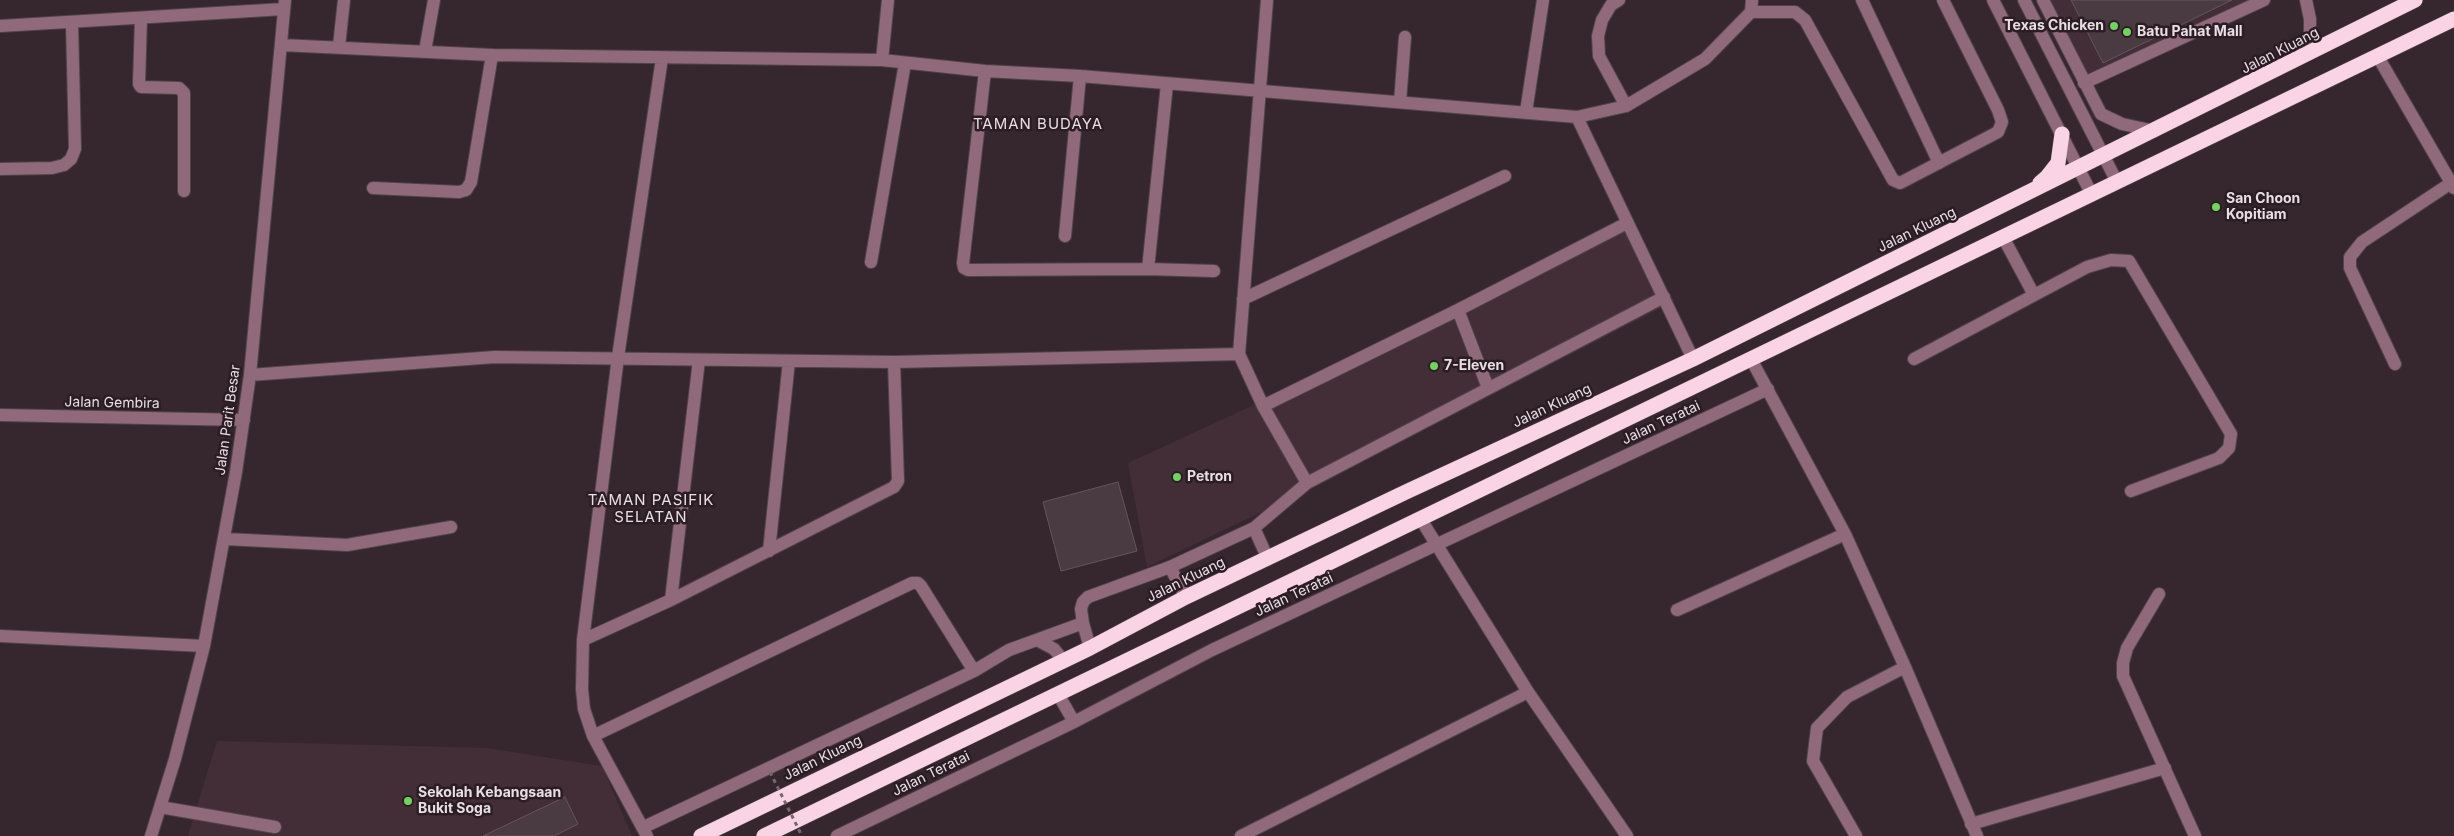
<!DOCTYPE html>
<html>
<head>
<meta charset="utf-8">
<style>
  body { margin:0 }
  canvas { display:block; background:#35272d }
</style>
</head>
<body>
<canvas width="2454" height="836"></canvas>
<script>
const c = document.querySelector('canvas').getContext('2d');
c.lineJoin = 'round';
function paint(path, color) { c.fillStyle = color; c.fill(path, 'evenodd'); }
const poly = rows => new Path2D(rows.map(r => 'M' + r).join(''));
function trace(path, color, width, dash) { c.strokeStyle = color; c.lineWidth = width; c.lineCap = dash ? 'butt' : 'round'; c.setLineDash(dash || []); c.stroke(path); }
function label(font, color, halo, rows, align = 'center') {
  c.font = font + ' Inter,sans-serif'; c.lineWidth = 5; c.setLineDash([]); c.textBaseline = 'middle'; c.strokeStyle = halo; c.fillStyle = color; for (const [text, x, y, turn = 0] of rows) {
    c.save(); c.translate(x, y); c.rotate((+turn || 0) * Math.PI / 180); c.textAlign = isNaN(turn) ? turn : align; if (halo) c.strokeText(text, 0, 0); c.fillText(text, 0, 0); c.restore();
  }
}
const built = poly([
  [2039,0,2271,0,2082,88],
  [1631,217,1674,301,1309,489,1147,567,1128,463,1256,404],
  [217,741,486,748,602,766,632,836,188,836]
]);
const building = poly([
  [2071,0,2232,0,2103,63,2071,0],
  [1118,482,1137,551,1061,571,1043,502,1118,482],
  [565,797,578,824,554,836,483,836,565,797]
]);
const minor = poly([
  [1267,0,1239,354,1263,406,1307,483],
  [1619,0,1611,5,1602,20,1598,36,1599,56,1626,106],
  [1862,0,1939,163],
  [1993,0,2091,193],
  [2024,0,2117,182],
  [2043,0,2101,114,2122,124,2155,131],
  [1751,12,1795,12,1805,20,1888,171,1893,180,1900,183,1998,132,2002,122,1998,110,1943,0],
  [141,18,139,84,141,87,179,88,184,93,184,191],
  [0,26,284,9],
  [281,45,492,55,882,60,985,71,1080,76,1577,117,1626,106,1705,59,1751,12,1752,0],
  [339,46,344,0],
  [425,51,434,0],
  [2377,55,2454,188],
  [2299,59,2310,37,2310,19,2306,0],
  [882,60,888,0],
  [985,71,963,263,964,268,968,270,1148,269,1214,271],
  [2084,83,2264,0],
  [1400,102,1405,37],
  [1526,112,1543,0],
  [1577,117,1693,359],
  [0,169,52,168,64,165,71,159,75,149,72,23],
  [373,188,459,192,466,190,471,182,492,55],
  [1065,236,1080,76],
  [2003,237,2034,295],
  [871,262,905,63],
  [1148,269,1167,84],
  [1243,299,1505,176],
  [1458,310,1488,388],
  [1751,359,1845,534,1905,667,1977,836],
  [1914,359,2087,267,2111,260,2129,261,2231,434,2229,448,2219,458,2131,491],
  [2395,364,2350,268,2350,257,2362,242,2451,183],
  [250,375,495,357,894,362,1239,354],
  [1263,406,1458,310,1627,223],
  [0,415,244,420],
  [1420,518,1528,692,1627,836],
  [1254,528,1268,559],
  [225,539,347,545,451,527],
  [769,551,789,361],
  [1170,567,1186,597],
  [2159,594,2127,648,2123,663,2123,676,2195,836],
  [671,600,699,360],
  [1677,610,1845,534],
  [1083,623,1090,648],
  [0,636,204,646],
  [583,640,671,600,894,487,898,481,894,362],
  [1037,640,1054,649,1063,660],
  [1058,694,1074,722],
  [593,736,912,583,918,583,921,586,974,671],
  [160,807,275,827],
  [1971,824,2165,768],
  [644,827,974,671,1009,650,1083,623,1081,609,1083,602,1088,597,1170,567,1254,528,1307,483,1664,297],
  [151,836,175,759,204,646,236,472,250,375,285,0],
  [647,836,593,736,584,709,582,689,583,640,618,357,662,58],
  [837,836,1074,722,1212,650,1768,389],
  [1241,836,1528,692],
  [1856,836,1813,761,1817,728,1847,697,1905,667]
]);
const highway = poly([
  [2040,183,2047,177,2058,163,2062,134],
  [701,836,1090,648,1186,597,1408,491,1693,359,2415,0],
  [764,836,2454,19]
]);
const pathBridge = poly([
  [770,772,802,836]
]);
const markers = [
  [2114,26,5,"#71d35e"],
  [2127,32,5,"#71d35e"],
  [2216,207,5,"#71d35e"],
  [1434,366,5,"#71d35e"],
  [1177,477,5,"#71d35e"],
  [408,801,5,"#71d35e"]
];
const poiNames = [
  ["Texas Chicken",2104,26,"right"],
  ["Batu Pahat Mall",2137,32],
  ["San Choon",2226,199],
  ["Kopitiam",2226,215],
  ["7-Eleven",1444,366],
  ["Petron",1187,477],
  ["Sekolah Kebangsaan",418,793],
  ["Bukit Soga",418,809]
];
const streetNames = [
  ["Jalan Kluang",2280,51,-27],
  ["Jalan Kluang",1917,230,-26],
  ["Jalan Gembira",112,403,1],
  ["Jalan Kluang",1552,406,-25],
  ["Jalan Parit Besar",228,420,-82],
  ["Jalan Teratai",1661,423,-25],
  ["Jalan Kluang",1186,580,-26],
  ["Jalan Teratai",1294,595,-25],
  ["Jalan Kluang",823,758,-26],
  ["Jalan Teratai",931,774,-26]
];
const neighbourhoodNames = [
  ["TAMAN BUDAYA",1038,124],
  ["TAMAN PASIFIK",651,500],
  ["SELATAN",651,517]
];
paint(built, '#432e38');
paint(building, '#4a3b42');
trace(building, '#64545b', 1);
trace(minor, '#52444a', 14);
trace(highway, '#52444a', 16);
trace(minor, '#906a7b', 12);
trace(highway, '#fad4e4', 15);
trace(pathBridge, '#74686d', 3, [4, 4]);
for (const [x, y, r, color] of markers) { const dot = new Path2D(); dot.arc(x, y, r, 0, 2 * Math.PI); c.fillStyle = color; c.fill(dot); trace(dot, '#2b1d23', 2); }
label('bold 14px', '#e8dfe3', '#2b1d23', poiNames, 'left');
label('14px', '#e8dfe3', '#2b1d23', streetNames);
c.letterSpacing = '1px';
label('15px', '#e8dfe3', '#2b1d23', neighbourhoodNames);
c.letterSpacing = '0px';
</script>
</body>
</html>
